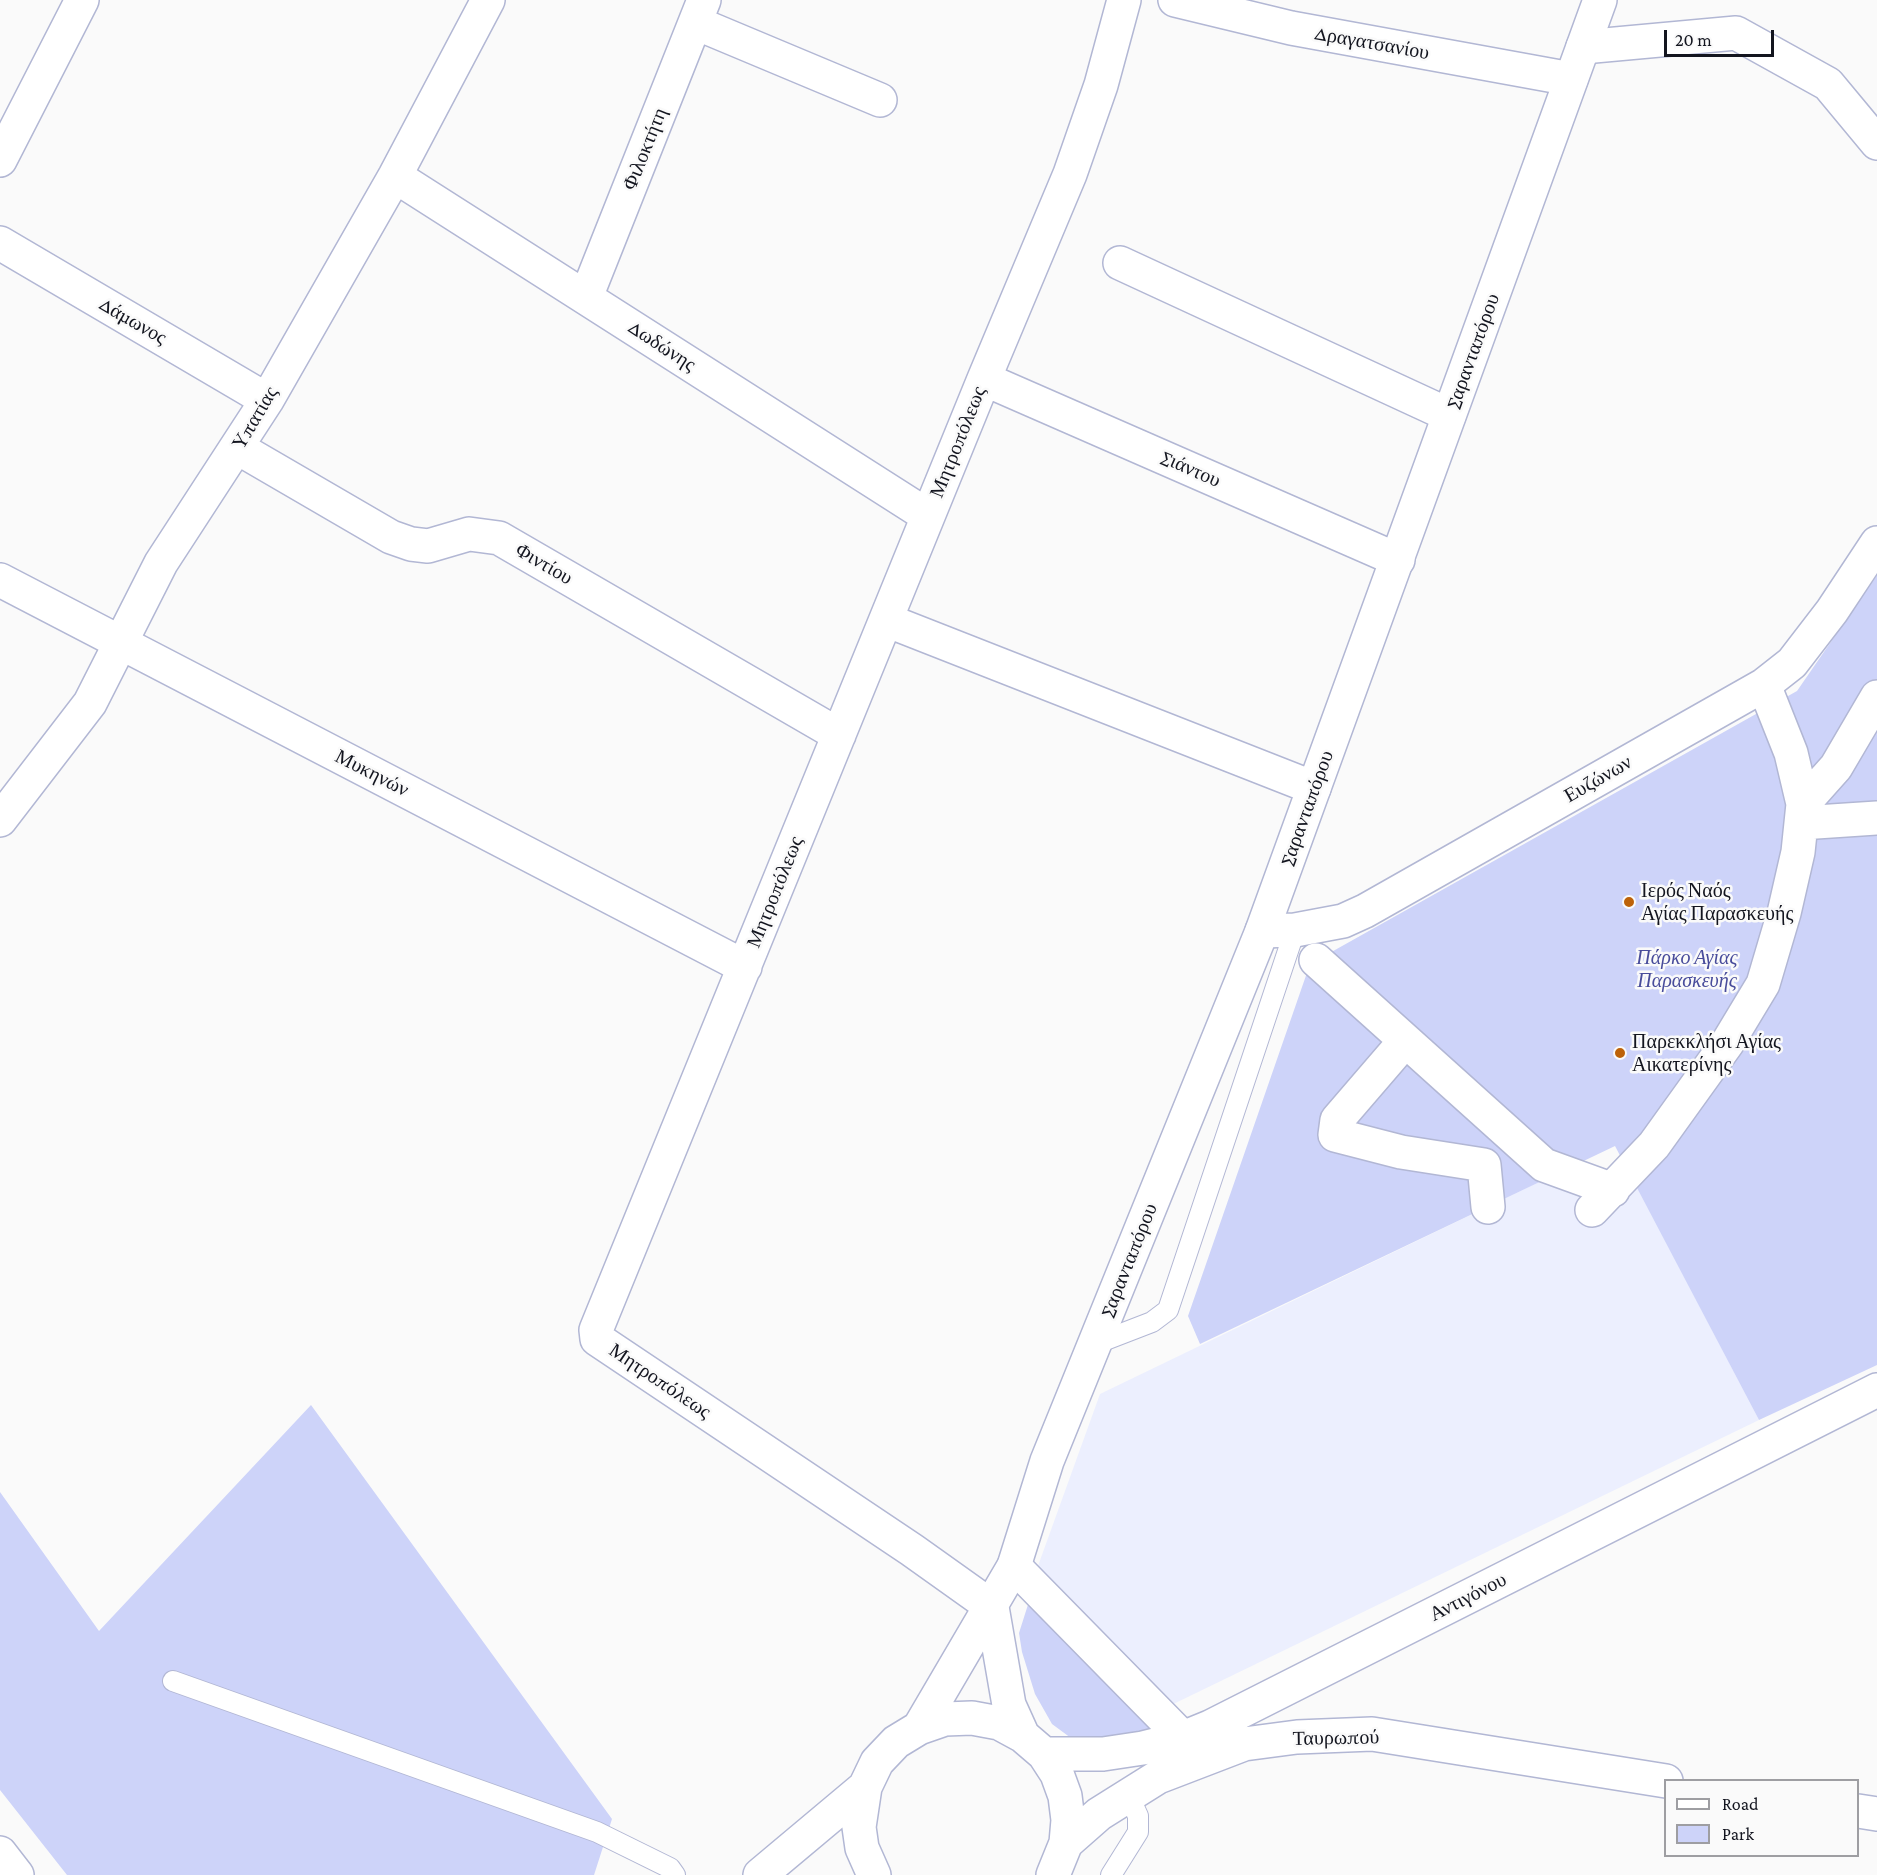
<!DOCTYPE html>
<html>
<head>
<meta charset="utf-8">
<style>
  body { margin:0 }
  #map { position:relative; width:1877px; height:1875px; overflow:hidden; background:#fafafa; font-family:"Crimson Pro",serif }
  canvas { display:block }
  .legend { position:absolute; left:1664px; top:1779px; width:195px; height:78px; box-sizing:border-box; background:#fafafa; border:2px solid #9e9ea2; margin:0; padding:8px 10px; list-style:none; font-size:18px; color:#13151f }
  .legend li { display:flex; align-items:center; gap:12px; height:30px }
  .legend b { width:30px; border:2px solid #9e9ea2 }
  .scale { position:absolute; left:1664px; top:30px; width:110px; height:27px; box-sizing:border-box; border:3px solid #13151f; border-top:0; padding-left:8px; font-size:18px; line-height:21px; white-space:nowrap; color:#13151f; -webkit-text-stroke:4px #fafafa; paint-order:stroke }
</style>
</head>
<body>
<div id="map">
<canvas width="1877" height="1875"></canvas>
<ul class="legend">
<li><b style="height:8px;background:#fff"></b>Road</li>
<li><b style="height:16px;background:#cdd3f9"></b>Park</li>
</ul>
<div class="scale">20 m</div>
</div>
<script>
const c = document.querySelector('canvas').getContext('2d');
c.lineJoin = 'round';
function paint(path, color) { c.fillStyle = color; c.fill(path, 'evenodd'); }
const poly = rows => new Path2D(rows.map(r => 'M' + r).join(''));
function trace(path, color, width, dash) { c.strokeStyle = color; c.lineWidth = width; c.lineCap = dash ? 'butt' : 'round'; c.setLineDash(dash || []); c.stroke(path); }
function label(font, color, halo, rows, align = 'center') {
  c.font = font + ' "Crimson Pro",serif'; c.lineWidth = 5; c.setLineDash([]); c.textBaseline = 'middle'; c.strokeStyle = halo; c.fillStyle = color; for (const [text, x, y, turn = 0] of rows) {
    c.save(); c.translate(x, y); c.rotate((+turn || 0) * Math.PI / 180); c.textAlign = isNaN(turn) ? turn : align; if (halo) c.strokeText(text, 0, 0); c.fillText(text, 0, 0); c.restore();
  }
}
const built = poly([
  [1572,1166,1594,1214,1638,1188,1759,1420,1161,1710,1034,1577,1100,1394]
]);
const green = poly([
  [1877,575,1877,1365,1759,1420,1615,1146,1200,1344,1188,1316,1310,964,1797,691],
  [311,1405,612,1819,594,1875,67,1875,0,1790,0,1492,99,1631],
  [1032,1592,1165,1727,1118,1742,1075,1741,1052,1724,1035,1694,1022,1652,1019,1633]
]);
const lane = poly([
  [1095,1344,1152,1322,1168,1310,1295,930],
  [173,1681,597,1832,670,1868,675,1875],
  [1111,1875,1138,1832,1138,1816,1128,1794]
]);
const street = poly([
  [1175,0,1291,28,1571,79],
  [696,23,880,100],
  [1583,47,1736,33,1828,84,1877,143],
  [0,160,82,0],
  [395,176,928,516],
  [0,243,267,400],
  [1120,263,1449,415],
  [586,297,704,0],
  [984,379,1398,560],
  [238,448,391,537,411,544,428,546,469,534,499,538,839,735],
  [0,580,745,967],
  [886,620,1314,788],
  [1803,804,1836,767,1877,697],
  [0,820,90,703,161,563,267,400,395,176,488,0],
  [1801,823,1877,818],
  [1262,931,1295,930,1343,921,1365,911,1764,685,1792,663,1832,611,1877,543],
  [1316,960,1544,1165,1613,1190],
  [1405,1041,1337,1120,1335,1135,1401,1152,1484,1165,1488,1207],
  [1592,1210,1654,1145,1728,1042,1763,984,1784,913,1798,852,1803,804,1791,753,1764,685],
  [1014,1566,1183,1738,1194,1761],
  [992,1607,912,1550,597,1339,596,1330,984,379,1070,174,1101,85,1124,0],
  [0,1853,17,1875]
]);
const secondary = poly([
  [992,1607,1009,1705,1023,1736],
  [919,1728,1014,1566,1047,1461,1262,931,1600,0],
  [1044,1754,1103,1754,1143,1748,1183,1738,1210,1727,1877,1390],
  [1858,1811,1877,1814],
  [1066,1843,1099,1814,1158,1777,1244,1744,1297,1737,1372,1734,1666,1781],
  [760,1875,865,1787],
  [874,1875,862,1848,859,1827,865,1787,877,1762,896,1742,919,1728,945,1719,972,1718,999,1723,1023,1736,1044,1754,1057,1774,1065,1796,1068,1820,1066,1843,1053,1875]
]);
const markers = [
  [1629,902,6,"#bd6209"],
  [1620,1053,6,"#bd6209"]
];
const streetNames = [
  ["Δραγατσανίου",1372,43,10],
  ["Φιλοκτήτη",645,149,-68],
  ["Δάμωνος",133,321,30],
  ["Δωδώνης",662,346,33],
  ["Σαρανταπόρου",1473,351,-70],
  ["Υπατίας",255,418,-59],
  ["Μητροπόλεως",958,442,-68],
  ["Σιάντου",1191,469,24],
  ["Φιντίου",544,564,30],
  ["Μυκηνών",372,773,27],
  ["Ευζώνων",1598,779,-30],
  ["Σαρανταπόρου",1307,808,-70],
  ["Μητροπόλεως",775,892,-68],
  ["Σαρανταπόρου",1129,1260,-68],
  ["Μητροπόλεως",660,1381,34],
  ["Αντιγόνου",1468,1597,-27],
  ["Ταυρωπού",1336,1738,-1]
];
const poiNames = [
  ["Ιερός Ναός",1641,891],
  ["Αγίας Παρασκευής",1641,914],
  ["Παρεκκλήσι Αγίας",1632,1042],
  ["Αικατερίνης",1632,1065]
];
const parkNames = [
  ["Πάρκο Αγίας",1687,958],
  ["Παρασκευής",1687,981]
];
paint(built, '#eceffe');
paint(green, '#cdd3f9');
trace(lane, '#b2b7d4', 22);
trace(street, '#b2b7d4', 36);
trace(secondary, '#b2b7d4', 36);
trace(lane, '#fff', 20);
trace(street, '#fff', 33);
trace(secondary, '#fff', 33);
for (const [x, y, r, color] of markers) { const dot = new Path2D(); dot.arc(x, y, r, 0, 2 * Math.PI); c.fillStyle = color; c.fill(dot); trace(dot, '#fafafa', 2); }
label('20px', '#13151f', '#fafafa', streetNames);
label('20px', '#13151f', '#fafafa', poiNames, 'left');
label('italic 20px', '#484c9b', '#fafafa', parkNames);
</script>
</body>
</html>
